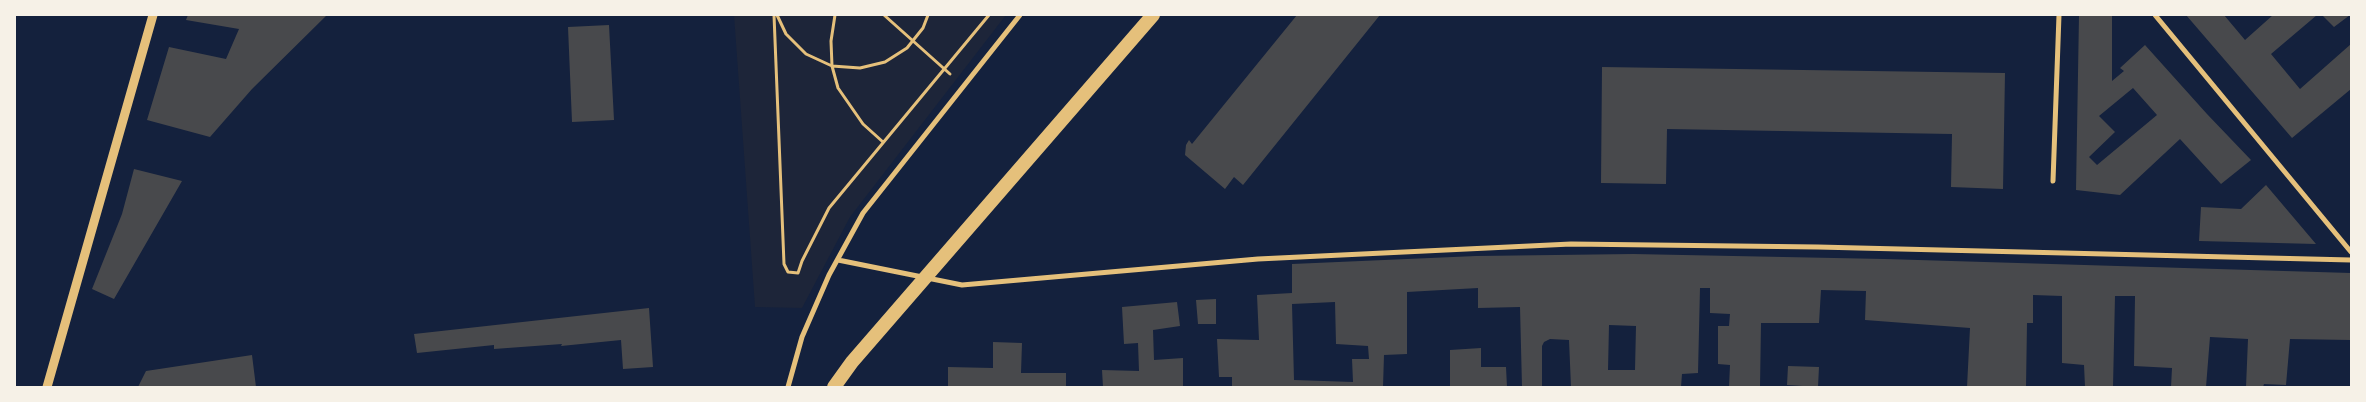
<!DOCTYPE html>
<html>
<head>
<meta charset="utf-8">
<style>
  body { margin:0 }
  #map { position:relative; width:2366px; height:402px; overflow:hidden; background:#14213d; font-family:Merriweather,serif }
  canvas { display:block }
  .frame { position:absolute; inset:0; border:16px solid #f6f1e7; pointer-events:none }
</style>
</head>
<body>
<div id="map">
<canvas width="2366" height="402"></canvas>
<div class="frame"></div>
</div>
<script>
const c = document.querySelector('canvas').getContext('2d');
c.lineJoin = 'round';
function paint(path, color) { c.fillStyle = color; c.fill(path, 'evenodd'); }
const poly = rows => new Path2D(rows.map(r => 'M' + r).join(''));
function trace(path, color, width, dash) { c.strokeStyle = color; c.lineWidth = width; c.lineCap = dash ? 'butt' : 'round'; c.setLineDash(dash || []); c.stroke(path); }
const green = poly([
  [734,15,1006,15,850,217,802,308,755,307]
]);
const building = poly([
  [188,15,327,15,252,89,210,137,147,120,169,47,226,59,239,29,186,20],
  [1297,15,1380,15,1243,185,1234,177,1225,189,1185,155,1186,145,1189,140,1192,144],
  [2079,15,2112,15,2112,81,2124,71,2120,68,2145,45,2207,114,2251,160,2221,184,2180,139,2120,195,2076,190],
  [2133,88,2157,115,2097,165,2089,157,2115,132,2099,116],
  [2186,15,2224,15,2245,40,2273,15,2317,15,2271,54,2300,89,2351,44,2351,89,2292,138],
  [2322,15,2350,15,2334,27],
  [609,25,614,120,572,122,568,27],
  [1602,67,2005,73,2003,189,1951,187,1952,134,1667,129,1666,184,1601,183],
  [134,169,182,181,114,299,92,289,122,214],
  [2266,185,2316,244,2199,241,2201,207,2241,209],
  [1633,254,1885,259,2351,273,2351,340,2290,339,2286,385,2264,384,2263,387,2246,387,2248,339,2210,337,2206,387,2171,387,2172,368,2134,366,2135,296,2115,296,2113,387,2085,387,2084,365,2062,363,2062,296,2033,295,2033,323,2027,323,2026,387,1967,387,1970,328,1865,320,1866,291,1821,290,1819,323,1761,323,1760,387,1729,387,1730,365,1718,364,1718,326,1729,326,1730,314,1710,313,1710,288,1700,288,1698,373,1682,374,1681,387,1571,387,1569,340,1550,339,1544,342,1542,346,1542,387,1522,387,1520,307,1478,308,1478,288,1407,292,1407,354,1384,355,1383,387,1232,387,1232,377,1219,377,1217,339,1259,340,1257,295,1292,293,1292,264,1476,256],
  [1335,302,1336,344,1368,346,1369,359,1352,359,1353,382,1294,380,1292,304],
  [1609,325,1636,326,1635,370,1608,370],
  [1216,299,1216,324,1198,324,1196,300],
  [1177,302,1180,326,1153,330,1154,360,1183,358,1183,387,1103,387,1102,370,1139,371,1138,343,1124,344,1122,307],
  [649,308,653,367,623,369,621,340,561,346,562,344,494,349,494,345,417,353,414,334],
  [993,342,1022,343,1021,373,1066,373,1066,387,948,387,948,367,993,368],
  [1481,348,1481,367,1506,367,1507,387,1450,387,1450,350],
  [252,355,256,387,138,387,146,371],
  [1788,366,1819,367,1818,387,1787,385]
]);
const path = poly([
  [774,15,784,264,788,272,798,273,802,261,829,208,989,15],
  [777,15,786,34,806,54,832,66,860,68,885,62,907,48,923,28,928,15],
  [835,15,831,41,832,66,838,88,863,124,883,142],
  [884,15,950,74]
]);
const minor = poly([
  [2155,15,2351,252],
  [2053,181,2059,15],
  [838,260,962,285,1258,259,1571,244,1818,247,2351,260],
  [788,387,802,337,829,275,863,213,1020,15]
]);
const tertiary = poly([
  [47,387,153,15]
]);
const trunk = poly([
  [834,387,852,362,1153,15]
]);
paint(green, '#1d2539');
paint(building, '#48494c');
trace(path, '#e5c07b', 3);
trace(minor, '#e5c07b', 5);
trace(tertiary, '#e5c07b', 9);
trace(trunk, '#e5c07b', 14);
</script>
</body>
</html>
